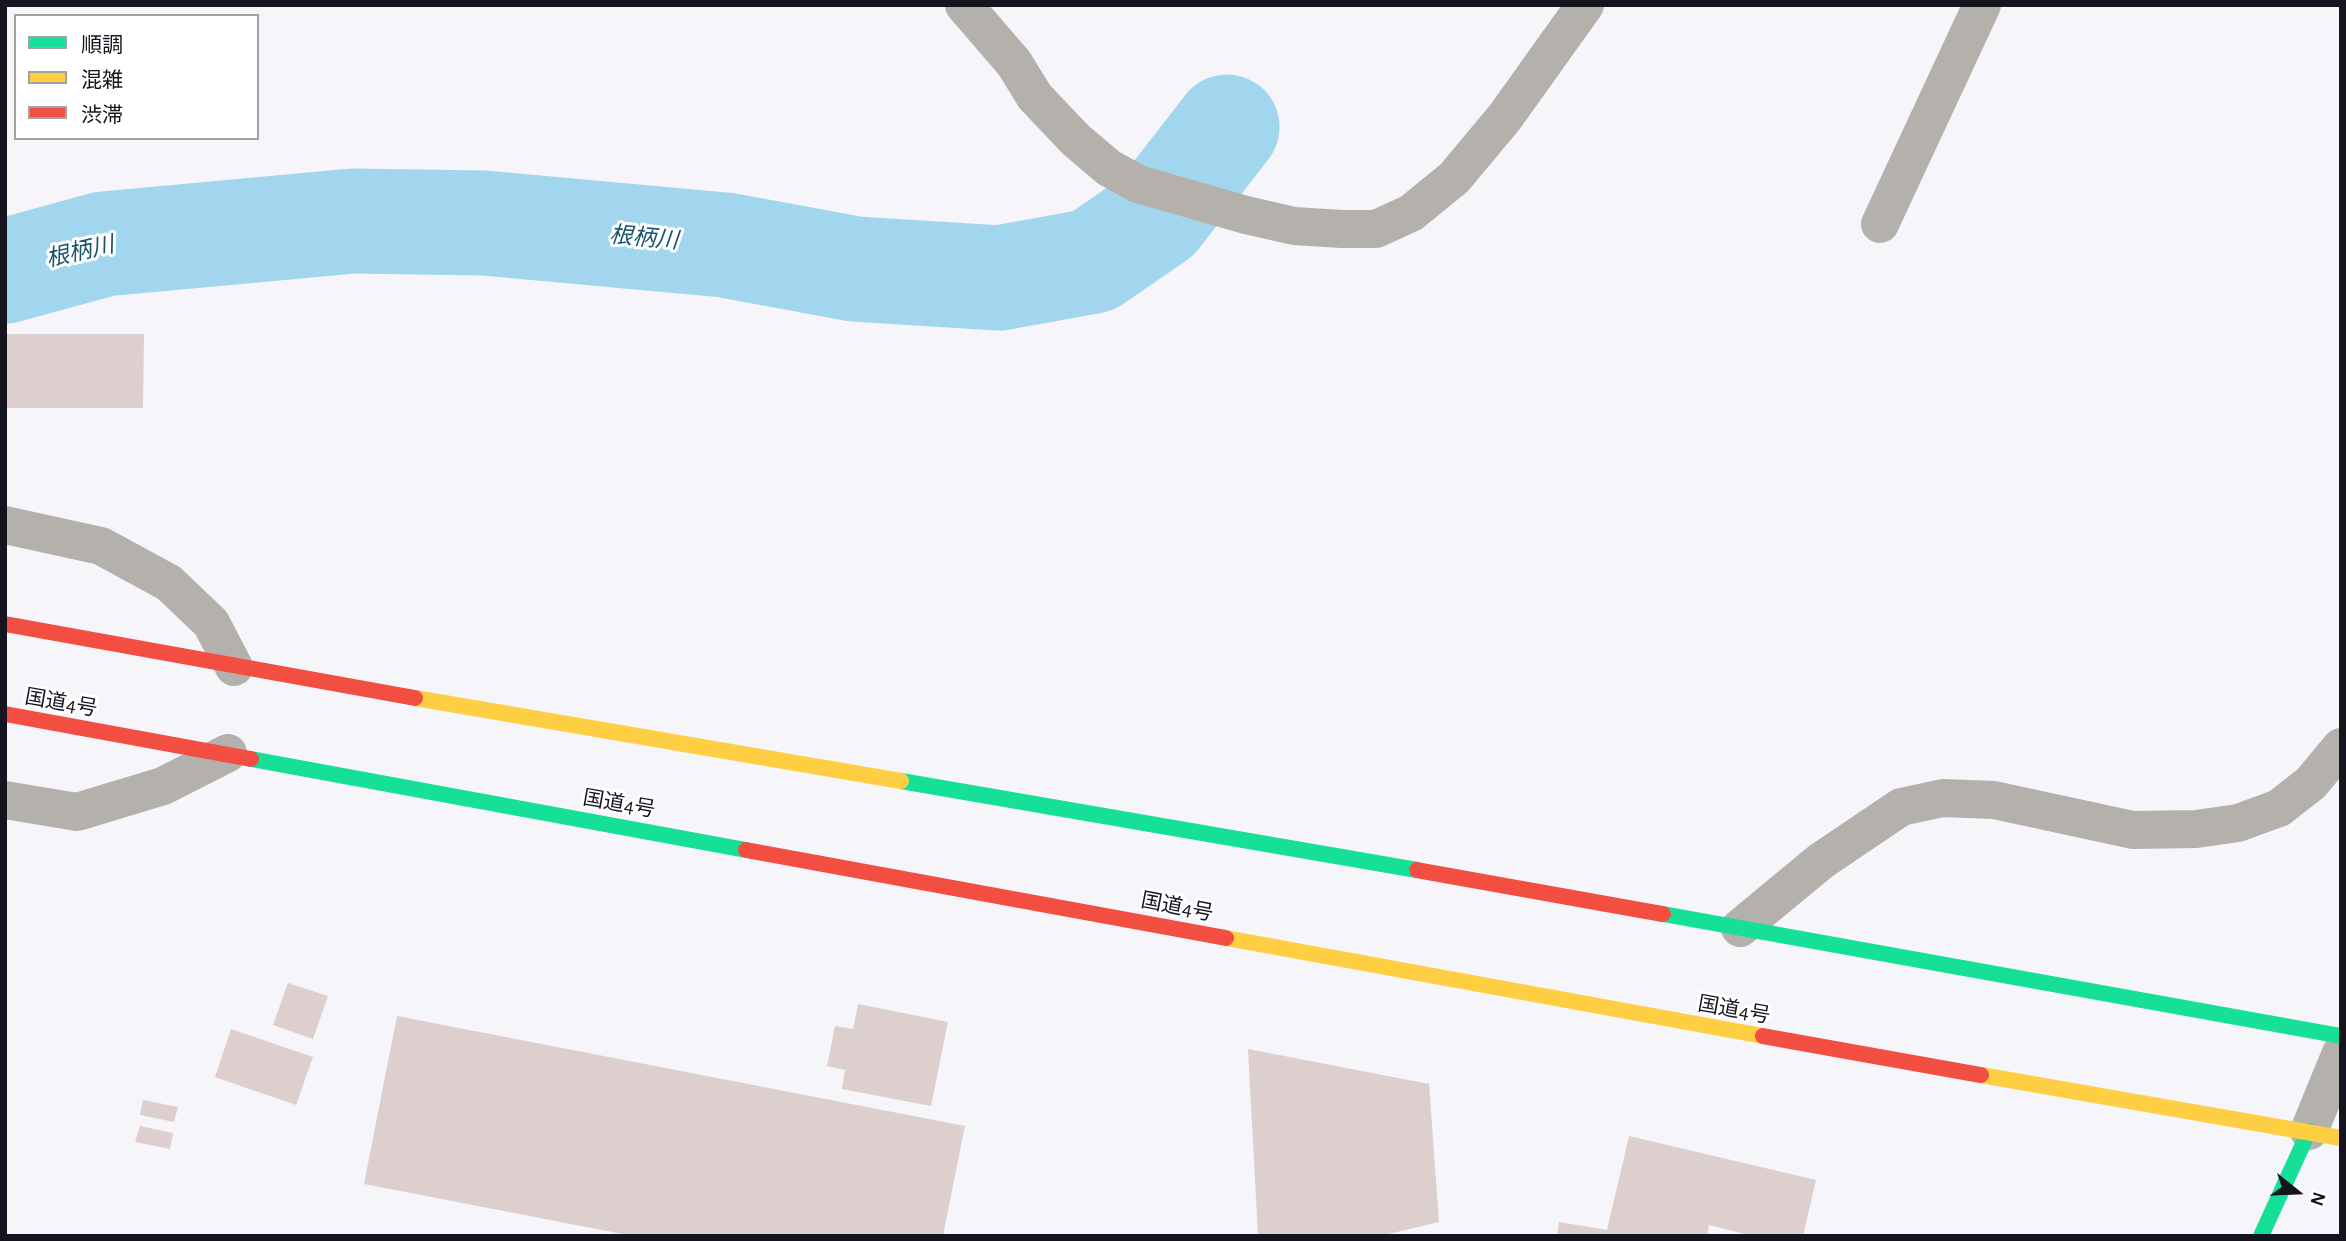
<!DOCTYPE html>
<html>
<head>
<meta charset="utf-8">
<style>
  body { margin:0 }
  #map { position:relative; width:2346px; height:1241px; overflow:hidden; background:#f5f5fa; font-family:"Alegreya Sans","Noto Sans JP",sans-serif }
  canvas { display:block }
  .frame { position:absolute; inset:0; border:7px solid #16151f; pointer-events:none }
  .legend { position:absolute; left:14px; top:14px; width:245px; height:126px; box-sizing:border-box; background:#fff; border:2px solid #a2a1a5; margin:0; padding:9px 12px; list-style:none; font-size:21px; color:#16151f }
  .legend li { display:flex; align-items:center; gap:14px; height:35px }
  .legend b { width:35px; border:2px solid #a2a1a5 }
  .north { position:absolute; left:2262px; top:1157px; width:70px; height:70px; -webkit-text-stroke:5px #fff; paint-order:stroke; rotate:108deg; font-size:19px; font-weight:700; line-height:28px; text-align:center; color:#16151f }
  .north::after { content:''; display:block; margin:auto; width:24px; height:32px; background:#16151f; clip-path:polygon(50% 0,100% 100%,50% 72%,0 100%) }
</style>
</head>
<body>
<div id="map">
<canvas width="2346" height="1241"></canvas>
<div class="frame"></div>
<ul class="legend">
<li><b style="height:9px;background:#16e098"></b>順調</li>
<li><b style="height:9px;background:#ffcf43"></b>混雑</li>
<li><b style="height:9px;background:#f24e42"></b>渋滞</li>
</ul>
<div class="north">N</div>
</div>
<script>
const c = document.querySelector('canvas').getContext('2d');
c.lineJoin = 'round';
const poly = rows => new Path2D(rows.map(r => 'M' + r).join(''));
function trace(path, color, width, dash) { c.strokeStyle = color; c.lineWidth = width; c.lineCap = dash ? 'butt' : 'round'; c.setLineDash(dash || []); c.stroke(path); }
function paint(path, color) { c.fillStyle = color; c.fill(path, 'evenodd'); }
function label(font, color, halo, rows, align = 'center') {
  c.font = font + ' "Alegreya Sans","Noto Sans JP",sans-serif'; c.lineWidth = 6; c.setLineDash([]); c.textBaseline = 'middle'; c.strokeStyle = halo; c.fillStyle = color; for (const [text, x, y, turn = 0] of rows) {
    c.save(); c.translate(x, y); c.rotate((+turn || 0) * Math.PI / 180); c.textAlign = isNaN(turn) ? turn : align; if (halo) c.strokeText(text, 0, 0); c.fillText(text, 0, 0); c.restore();
  }
}
const river = poly([
  [5,271,104,244,353,221,484,223,725,245,855,269,999,278,1093,261,1157,217,1227,127]
]);
const building = poly([
  [5,334,144,334,143,408,5,408],
  [288,983,328,996,313,1039,273,1025],
  [858,1004,948,1022,931,1106,842,1089,845,1070,827,1066,835,1026,853,1029],
  [397,1016,965,1126,943,1236,633,1236,364,1184],
  [231,1029,313,1057,296,1105,215,1077],
  [1248,1049,1429,1084,1439,1222,1380,1236,1258,1236],
  [143,1100,178,1107,174,1122,140,1115],
  [140,1126,173,1133,170,1149,135,1142],
  [1629,1136,1816,1180,1803,1236,1753,1236,1709,1225,1707,1236,1557,1236,1559,1222,1607,1230]
]);
const street = poly([
  [964,5,1014,63,1035,97,1076,140,1109,168,1138,184,1246,215,1294,226,1342,229,1376,229,1411,213,1454,178,1505,117,1585,5],
  [1880,224,1982,5],
  [5,525,101,546,169,583,211,623,234,667],
  [5,800,77,812,163,786,228,753],
  [1740,928,1821,861,1901,807,1943,798,1994,800,2133,830,2196,829,2238,823,2279,808,2311,783,2341,747],
  [2309,1131,2341,1053]
]);
const fast = poly([
  [251,759,746,850],
  [901,781,1417,870],
  [1663,914,2341,1036],
  [2261,1236,2309,1131]
]);
const slow = poly([
  [415,698,901,781],
  [1226,938,1763,1036],
  [1981,1075,2341,1138]
]);
const jam = poly([
  [5,624,415,698],
  [5,714,251,759],
  [746,850,1226,938],
  [1417,870,1663,914],
  [1763,1036,1981,1075]
]);
const streetNames = [
  ["国道4号",61,703,10],
  ["国道4号",619,804,10],
  ["国道4号",1177,907,11],
  ["国道4号",1734,1010,10]
];
const waterNames = [
  ["根柄川",644,238,5],
  ["根柄川",80,252,-13]
];
trace(river, '#a2d6ee', 105);
paint(building, '#dccfcd');
trace(street, '#b4b1ad', 38);
trace(fast, '#16e098', 16);
trace(slow, '#ffcf43', 16);
trace(jam, '#f24e42', 16);
label('21px', '#16151f', '#fff', streetNames);
label('italic 23px', '#18556b', '#fff', waterNames);
</script>
</body>
</html>
